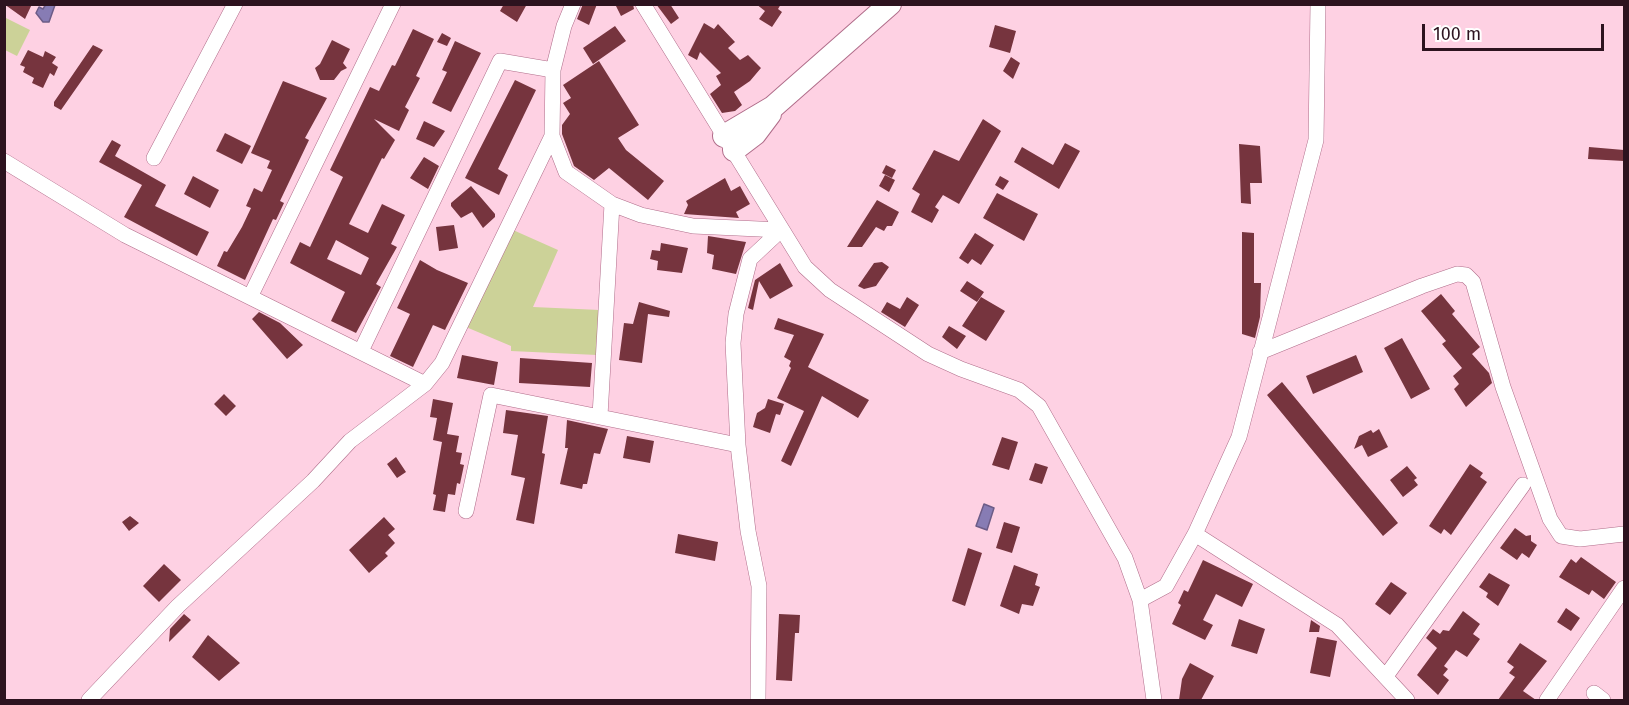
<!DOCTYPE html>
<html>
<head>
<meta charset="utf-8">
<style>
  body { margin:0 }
  #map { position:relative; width:1629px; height:705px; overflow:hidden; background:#fed1e3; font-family:"Fira Sans",sans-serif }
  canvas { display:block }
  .frame { position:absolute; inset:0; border:6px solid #2d131f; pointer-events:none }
  .scale { position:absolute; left:1422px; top:24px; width:182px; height:27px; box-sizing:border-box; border:3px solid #2d131f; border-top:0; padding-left:8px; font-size:18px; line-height:21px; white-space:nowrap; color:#2d131f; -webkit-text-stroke:4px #fff; paint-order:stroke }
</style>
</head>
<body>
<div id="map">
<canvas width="1629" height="705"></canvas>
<div class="frame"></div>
<div class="scale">100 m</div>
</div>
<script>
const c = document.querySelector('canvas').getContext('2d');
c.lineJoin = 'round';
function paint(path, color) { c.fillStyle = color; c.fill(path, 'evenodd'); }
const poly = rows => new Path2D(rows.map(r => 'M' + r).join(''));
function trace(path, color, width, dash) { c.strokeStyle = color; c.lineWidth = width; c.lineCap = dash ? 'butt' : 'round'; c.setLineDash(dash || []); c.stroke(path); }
const green = poly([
  [4,17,30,30,17,56,5,50],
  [513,230,558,250,533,307,600,310,597,355,511,351,511,346,466,327]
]);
const water = poly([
  [46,4,55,5,49,22,43,22,36,13,39,7,43,9,46,4],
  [984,504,994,508,987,530,976,526,984,504]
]);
const building = poly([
  [4,4,32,4,25,19],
  [504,4,527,4,517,22,500,11],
  [583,4,597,4,589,25,577,19],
  [615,4,633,4,634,9,621,16],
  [656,4,670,4,679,18,671,24],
  [756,4,781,4,778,9,782,12,772,27,759,19,765,11],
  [704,23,714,29,718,24,735,42,728,48,740,60,748,55,761,68,750,81,734,92,742,105,735,111,722,113,710,94,721,85,716,76,721,73,700,52,697,60,688,55],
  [995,25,1016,31,1010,53,989,47],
  [615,26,626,41,593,64,583,48],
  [413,29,434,39,416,76,420,78,405,107,409,110,399,131,374,119,395,140,384,159,382,158,349,224,368,233,382,204,405,215,391,244,397,247,376,284,381,287,356,333,331,321,345,292,290,263,300,242,310,247,343,177,330,170,370,87,379,91,392,65,395,66],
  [336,240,369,258,361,275,327,259],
  [442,33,451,38,447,46,437,42],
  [332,40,350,49,343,63,347,68,341,71,334,80,320,80,315,68,320,64],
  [455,41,481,53,451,112,432,103,447,72,442,70],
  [93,45,103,50,61,110,54,106,54,102],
  [28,50,43,57,45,51,56,57,52,63,58,67,54,76,50,73,43,88,32,83,34,78,23,72,25,67,20,65],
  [1011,57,1020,63,1013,79,1003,71],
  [599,61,639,125,618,138,626,150,664,181,648,200,609,168,594,180,574,166,562,134,562,125,570,114,563,103,571,98,563,85],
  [515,80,536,90,498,169,508,175,499,195,465,178],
  [283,81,327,98,305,138,309,140,280,201,284,203,276,220,273,219,245,280,217,266,224,251,227,252,242,227,251,208,246,206,254,188,262,192,272,170,267,168,270,161,251,153],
  [983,119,1001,131,959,204,943,195,935,207,939,210,932,223,911,212,920,194,912,189,934,150,959,161],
  [424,121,445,131,434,147,416,139],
  [225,133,251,146,242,164,216,151],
  [112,140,121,145,115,156,166,185,155,206,209,232,197,256,124,217,142,185,99,162],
  [1065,143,1080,151,1059,189,1014,162,1022,147,1053,165],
  [1239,144,1260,146,1262,183,1250,183,1251,204,1241,203],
  [1589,147,1624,150,1624,161,1588,159],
  [424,157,439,166,428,189,410,178],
  [886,165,896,170,892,178,882,173],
  [885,175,895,180,889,192,879,186],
  [193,176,219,190,210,208,184,194],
  [1000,176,1009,181,1003,190,995,185],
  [725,178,731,191,740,186,750,204,736,212,739,218,684,214,688,205,686,201],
  [471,186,495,214,495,217,483,228,472,212,461,218,451,206,451,203],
  [997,193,1038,214,1024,241,983,218],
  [877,200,899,212,892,226,887,226,884,231,876,227,862,247,847,247],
  [454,225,458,248,439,251,436,227],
  [1242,232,1254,233,1254,283,1261,283,1260,317,1255,338,1242,334],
  [975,233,994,245,981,265,972,259,968,264,959,258],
  [708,236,746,242,736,274,712,269,714,255,707,253],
  [661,243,688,248,682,273,657,270,658,261,650,259,652,250,660,251],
  [420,260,437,270,468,283,445,330,433,325,413,367,390,356,410,314,397,308],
  [882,262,889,267,876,286,864,289,858,286,874,263],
  [780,263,793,286,770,299,759,281,753,310,748,308,755,280],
  [967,281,984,292,977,302,960,291],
  [1441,294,1455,311,1452,314,1480,347,1472,354,1489,373,1492,383,1466,407,1454,389,1459,384,1453,376,1462,368,1442,344,1446,341,1421,311],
  [907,297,919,305,905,327,881,312,887,302,900,309],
  [981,297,1005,311,986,341,962,326],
  [639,302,670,311,669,317,648,314,642,363,619,360,624,323,633,324],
  [259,312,280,323,303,345,287,359,252,319],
  [778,318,824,334,808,367,869,400,858,418,822,396,791,466,781,461,804,411,777,398,791,368,789,366,791,361,784,357,794,335,774,329],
  [949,326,966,336,957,349,942,337],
  [1402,338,1430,389,1411,399,1384,348],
  [462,355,498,362,494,385,457,378],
  [1356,355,1363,372,1313,394,1306,376],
  [520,358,592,363,590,387,519,383],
  [1282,382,1398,523,1383,536,1267,395],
  [224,394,236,406,226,416,214,404],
  [433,399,453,403,447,434,459,436,456,452,462,453,460,464,464,465,460,484,457,483,455,495,448,494,445,512,433,510,436,495,433,494,442,442,433,440,437,418,430,417],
  [768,399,784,404,780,415,776,414,770,433,753,427,757,413,765,408],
  [506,410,548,416,542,453,545,454,534,524,516,520,525,478,511,475,518,435,503,433],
  [567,420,608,429,600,454,594,453,587,484,583,484,582,489,560,484,568,448,565,448],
  [1379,429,1388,447,1368,457,1362,445,1354,449,1359,436,1371,430,1373,433],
  [627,436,654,441,650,463,623,458],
  [1002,437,1018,442,1009,470,992,465],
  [396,457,406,472,397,478,387,464],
  [1035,463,1048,467,1042,484,1029,480],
  [1470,464,1483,473,1480,477,1487,482,1451,535,1444,529,1441,534,1429,526],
  [1407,466,1417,478,1414,480,1418,485,1403,497,1390,480],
  [130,516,139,523,129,531,122,522],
  [384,517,395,529,388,535,395,543,385,553,388,556,369,573,349,550],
  [1004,522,1020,527,1012,553,996,548],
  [1515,528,1526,536,1531,535,1531,541,1537,545,1529,558,1522,553,1517,560,1500,548],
  [678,534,718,542,715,561,675,553],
  [968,548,982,553,965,606,952,601],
  [1581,557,1616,582,1604,599,1592,590,1589,595,1559,577,1571,559,1576,563],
  [1203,560,1253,584,1242,607,1216,594,1203,620,1213,625,1205,640,1172,624,1181,605,1178,603,1184,590,1188,592],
  [164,564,181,580,159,602,143,586],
  [1014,565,1038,574,1035,585,1040,587,1033,606,1022,604,1019,614,1000,606],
  [1489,573,1510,585,1498,606,1486,597,1488,593,1479,587],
  [1391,582,1407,593,1390,615,1375,604],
  [1566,608,1580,618,1571,631,1557,622],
  [1463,611,1480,624,1473,634,1480,639,1467,657,1456,650,1444,666,1448,669,1443,675,1449,680,1438,695,1417,675,1437,648,1426,638,1433,629,1440,634,1443,630,1449,631],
  [184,614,191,620,169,642,170,629],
  [779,614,800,615,799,633,795,633,792,681,776,680],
  [1239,619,1265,629,1257,654,1231,646],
  [1311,620,1320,626,1319,632,1309,632],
  [208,635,240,663,219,681,192,657],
  [1317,637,1337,641,1330,677,1310,673],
  [1520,643,1547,661,1523,691,1536,700,1498,700,1515,677,1509,673,1514,667,1507,662],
  [1190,663,1214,676,1201,700,1179,700,1182,679]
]);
const minor = poly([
  [573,4,564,26,553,70,552,136,566,172,612,204,641,215,693,226,781,230],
  [643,4,805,267,830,290,928,354,961,369,1019,390,1039,406,1125,558,1140,600,1154,700],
  [154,158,235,4],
  [4,161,125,235,425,384],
  [253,291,393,4],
  [361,351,500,61,553,70],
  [1260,352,1422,286,1457,274,1466,275,1473,282,1503,387,1550,519,1561,536,1580,539,1624,534],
  [600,416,612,204],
  [466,511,491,395,738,445],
  [1195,534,1337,625,1407,700],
  [1140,600,1166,586,1195,534,1239,437,1316,140,1318,4],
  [1386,676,1523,485],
  [1594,693,1603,700],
  [89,700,178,606,313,481,350,441,425,384,442,363,552,136],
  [758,700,759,586,748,531,738,445,733,343,736,314,750,259,781,230],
  [1547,700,1624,588]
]);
const highway = poly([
  [724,136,773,107,890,4],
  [734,150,755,134,770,114]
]);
paint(green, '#ccd298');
paint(water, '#877cb4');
trace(water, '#6c5c87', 1.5);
paint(building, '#76343e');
trace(minor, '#b06d8a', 16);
trace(highway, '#b06d8a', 24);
trace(minor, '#fff', 15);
trace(highway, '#fff', 22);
</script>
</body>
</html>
